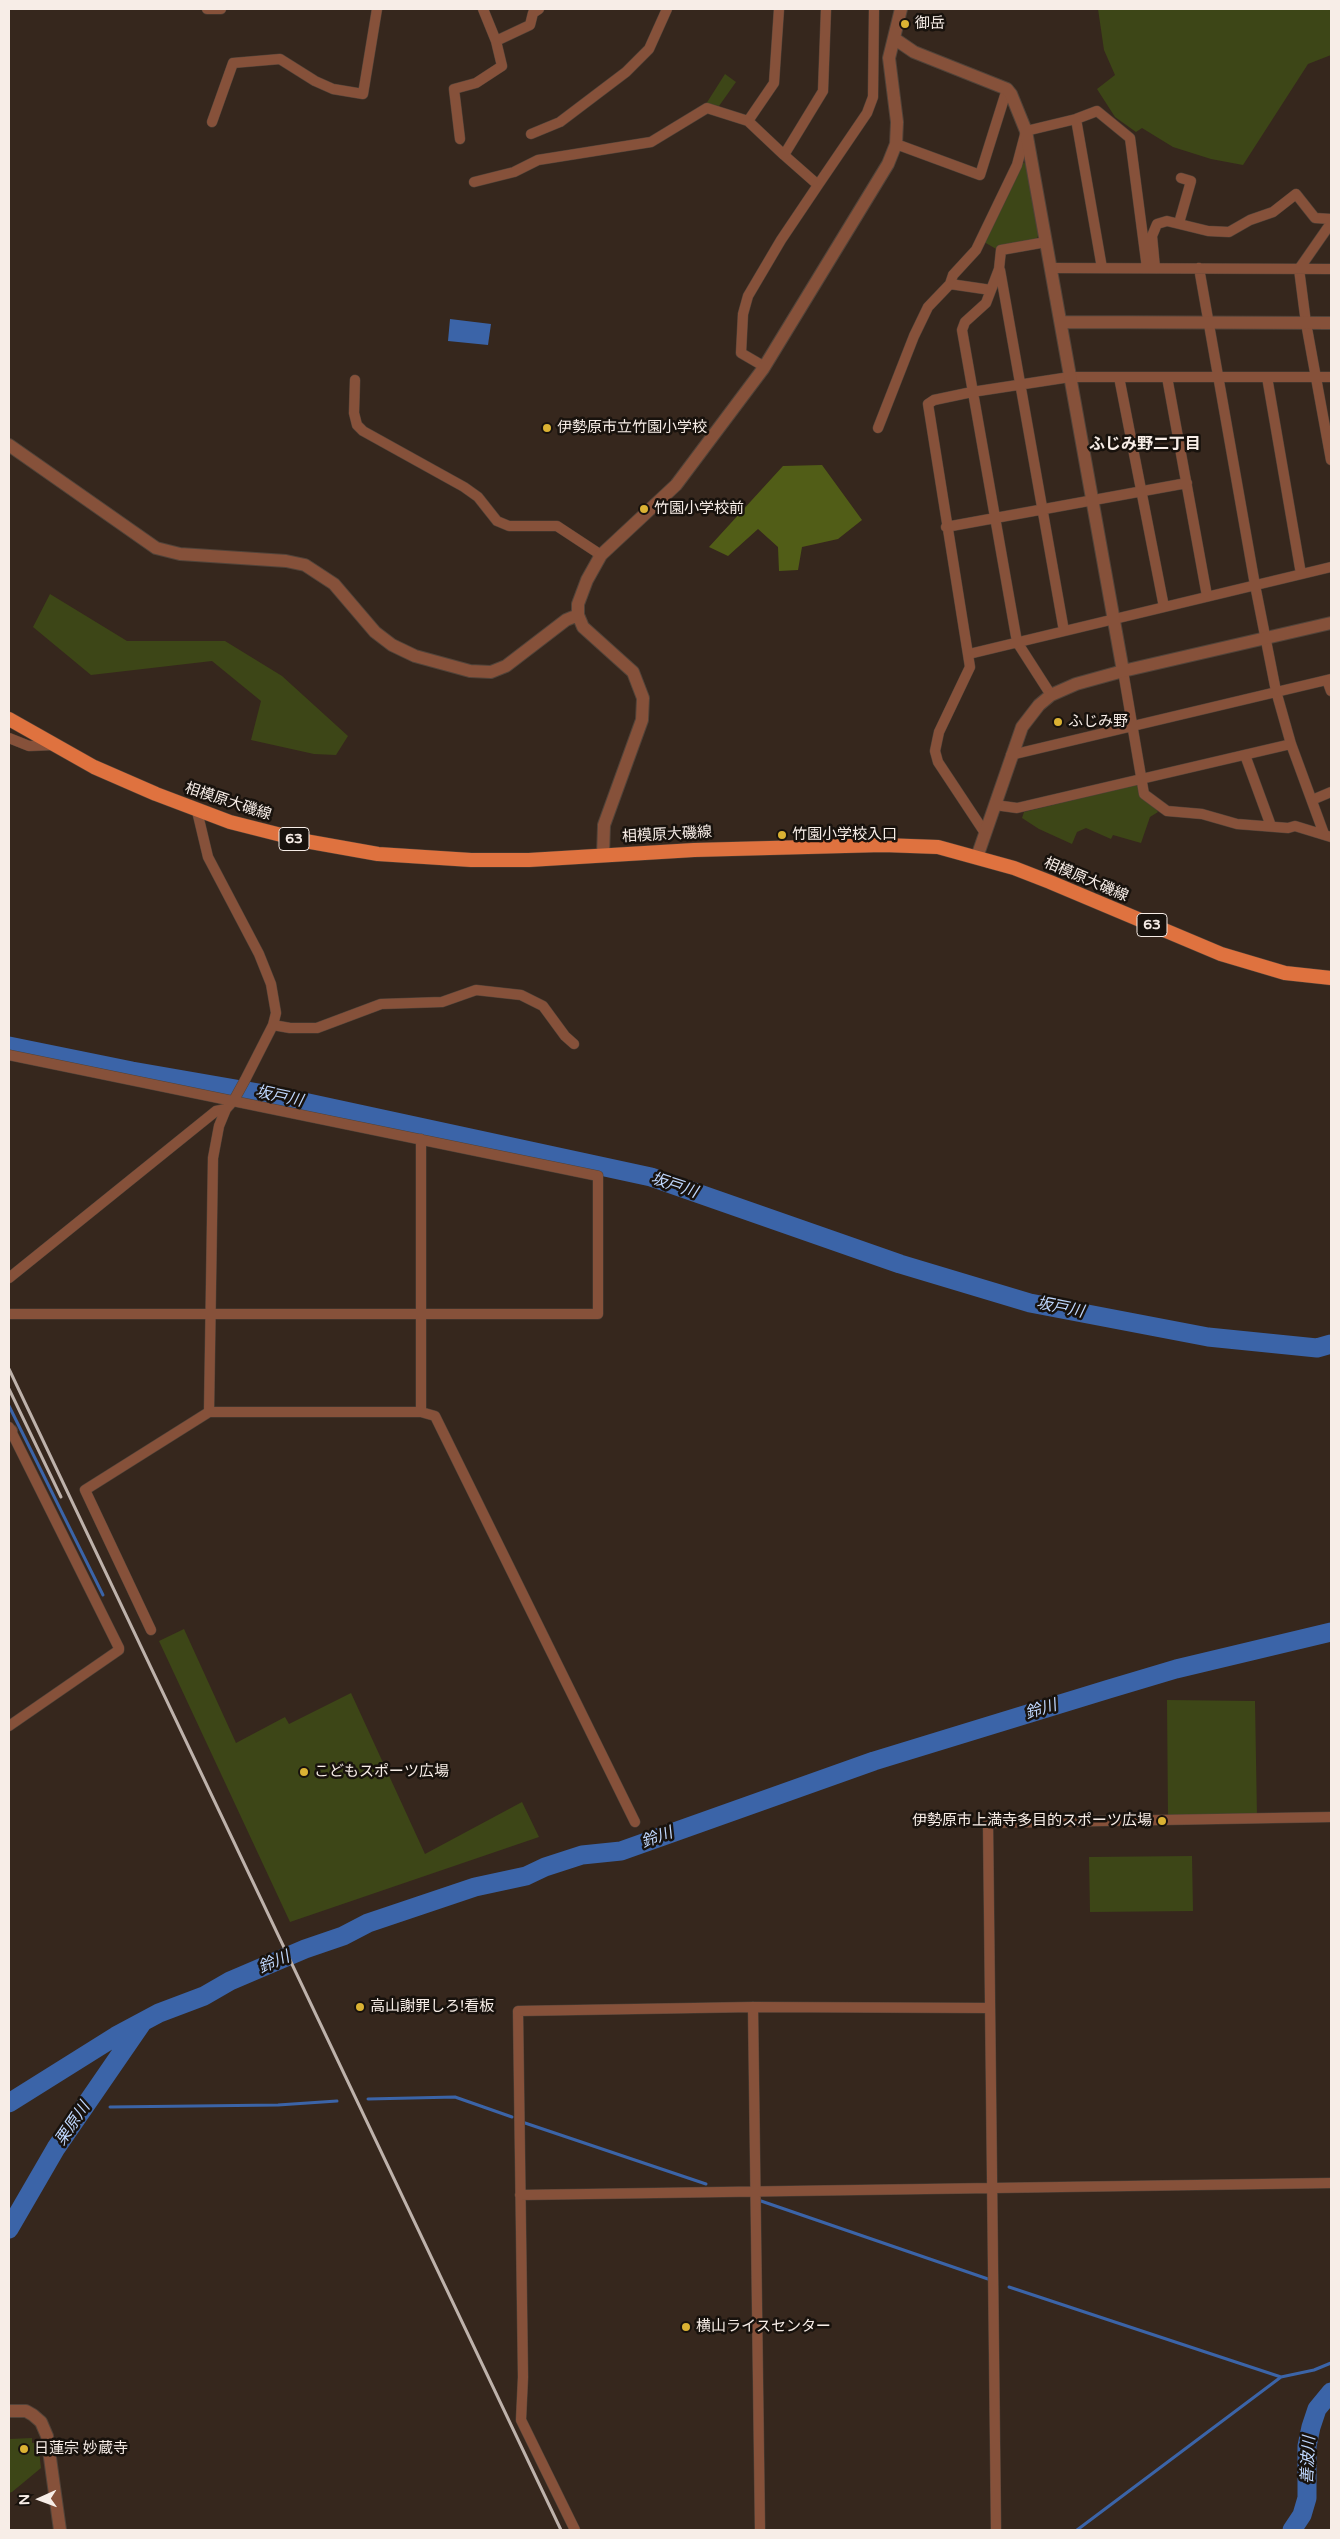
<!DOCTYPE html>
<html>
<head>
<meta charset="utf-8">
<style>
  body { margin:0 }
  #map { position:relative; width:1340px; height:2539px; overflow:hidden; background:#36271d; font-family:"Varela Round",sans-serif }
  canvas { display:block }
  .frame { position:absolute; inset:0; border:10px solid #f7ede7; pointer-events:none }
  .north { position:absolute; left:15px; top:2474px; width:50px; height:50px; -webkit-text-stroke:4px #18120d; paint-order:stroke; rotate:268deg; font-size:14px; font-weight:700; line-height:20px; text-align:center; color:#f7ede7 }
  .north::after { content:''; display:block; margin:auto; width:18px; height:22px; background:#f7ede7; clip-path:polygon(50% 0,100% 100%,50% 72%,0 100%) }
</style>
</head>
<body>
<div id="map">
<canvas width="1340" height="2539"></canvas>
<div class="frame"></div>
<div class="north">N</div>
</div>
<script>
const c = document.querySelector('canvas').getContext('2d');
c.lineJoin = 'round';
function paint(path, color) { c.fillStyle = color; c.fill(path, 'evenodd'); }
const poly = rows => new Path2D(rows.map(r => 'M' + r).join(''));
function trace(path, color, width, dash) { c.strokeStyle = color; c.lineWidth = width; c.lineCap = dash ? 'butt' : 'round'; c.setLineDash(dash || []); c.stroke(path); }
function label(font, color, halo, rows, align = 'center') {
  c.font = font + ' "Varela Round","Noto Sans JP",sans-serif'; c.lineWidth = 5; c.setLineDash([]); c.textBaseline = 'middle'; c.strokeStyle = halo; c.fillStyle = color; for (const [text, x, y, turn = 0] of rows) {
    c.save(); c.translate(x, y); c.rotate((+turn || 0) * Math.PI / 180); c.textAlign = isNaN(turn) ? turn : align; if (halo) c.strokeText(text, 0, 0); c.fillText(text, 0, 0); c.restore();
  }
}
const green = poly([
  [1098,9,1331,9,1331,55,1308,64,1243,165,1211,159,1173,147,1142,128,1136,132,1115,117,1097,89,1115,75,1104,50],
  [725,74,736,82,719,106,706,104],
  [1020,161,1028,165,1039,233,1036,241,998,250,984,242],
  [50,594,127,641,225,641,282,676,348,736,336,755,314,754,251,740,261,701,212,661,91,675,33,627],
  [1138,784,1158,812,1150,817,1141,843,1113,835,1111,839,1086,828,1077,832,1072,844,1039,829,1022,818,1024,812],
  [184,1629,236,1743,285,1717,289,1724,351,1693,425,1854,522,1802,539,1837,290,1922,159,1641],
  [1167,1700,1255,1701,1257,1817,1168,1817],
  [1192,1856,1193,1911,1090,1912,1089,1857],
  [32,2438,32,2443,38,2442,41,2468,12,2492,9,2493,9,2439]
]);
const forest = poly([
  [822,465,862,520,838,539,802,547,798,570,779,571,778,547,758,529,728,556,709,547,783,466]
]);
const water = poly([
  [450,319,491,324,488,345,448,341]
]);
const stream = poly([
  [9,1406,103,1595],
  [368,2099,455,2097,512,2117],
  [110,2107,278,2105,337,2101],
  [525,2123,706,2184],
  [761,2201,988,2279],
  [1009,2287,1281,2377],
  [1077,2530,1281,2377,1314,2370,1331,2363]
]);
const river = poly([
  [9,1046,132,1071,276,1096,651,1177,900,1264,1030,1303,1208,1337,1317,1348,1331,1344],
  [9,2103,116,2036,159,2013,204,1996,230,1981,305,1949,343,1936,368,1923,475,1887,526,1876,545,1867,582,1855,621,1851,874,1761,1109,1689,1176,1669,1331,1632],
  [9,2229,56,2148,142,2023],
  [1292,2530,1302,2515,1307,2498,1307,2446,1311,2427,1317,2409,1331,2392]
]);
const minor = poly([
  [207,9,221,9],
  [779,9,774,83,748,121,784,155,823,91,826,9],
  [496,41,530,25,533,13,539,9],
  [1076,119,1102,268],
  [212,122,233,63,280,59,315,81,333,89,363,94,377,9],
  [531,134,560,122,626,72,649,49,667,9],
  [460,139,454,89,476,83,502,66,496,41,483,9],
  [896,144,980,175,1007,89],
  [784,155,818,185,867,113,873,97,874,9],
  [474,182,514,172,538,160,651,142,707,108,748,121],
  [1179,223,1191,181,1181,178],
  [1331,223,1299,269,1306,323,1331,460],
  [1046,242,1001,250,999,269,986,303,965,322,962,330,1017,642,1051,695],
  [1051,268,1331,269],
  [1155,268,1152,236,1157,224,1167,221,1208,231,1229,232,1250,220,1273,212,1296,194,1315,218,1331,219],
  [1199,268,1255,585,1276,691,1291,744,1324,834],
  [1000,270,1064,631],
  [950,284,991,290],
  [765,367,741,353,743,314,748,296,781,240,818,185],
  [1119,377,1164,607],
  [1167,377,1207,596],
  [1267,377,1301,574],
  [355,380,354,413,357,425,363,431,464,487,478,497,497,521,509,526,557,526,601,555],
  [878,428,914,336,928,307,950,284,953,275,976,250,1017,165,1026,131,1076,119,1097,111,1130,138,1147,268],
  [946,527,1187,483],
  [969,654,1331,567],
  [1123,671,1144,794,1167,811,1202,814,1237,824,1288,828,1295,826,1331,837],
  [1327,680,1331,691],
  [9,738,29,746,53,745],
  [1011,755,1331,679],
  [1245,755,1271,826],
  [1312,800,1331,792],
  [995,805,1017,808,1291,744],
  [197,811,208,857,259,954,271,984,276,1013,273,1025,245,1080,234,1100,226,1109,219,1126,213,1158,209,1412,421,1412,435,1416,635,1822],
  [985,833,938,762,935,751,939,732,970,667,928,404,934,400,972,392,1070,377,1331,377],
  [273,1025,290,1028,317,1028,381,1004,442,1002,476,990,521,995,543,1006,565,1036,574,1044],
  [9,1055,598,1176,598,1314,9,1314],
  [9,1278,216,1111,226,1109],
  [421,1412,421,1139],
  [9,1427,119,1648,119,1650,9,1726],
  [151,1630,85,1490,209,1412],
  [753,2007,760,2530],
  [520,2195,1331,2183],
  [575,2530,521,2420,523,2377,518,2011,753,2007,990,2008],
  [996,2530,988,1823,1331,1817]
]);
const tertiary = poly([
  [895,39,914,52,1007,89,1011,94,1026,131,1123,671],
  [1061,322,1331,323],
  [9,445,156,548,180,554,286,561,305,565,334,584,375,632,392,645,415,656,470,671,491,672,506,666,566,620,578,615],
  [603,855,604,825,642,720,643,698,633,672,583,627,578,615,578,604,587,580,601,555,676,485,763,369,888,164,896,144,897,122,889,58,901,9],
  [977,857,1022,727,1039,705,1051,695,1076,684,1123,671,1331,623],
  [9,1432,11,1431],
  [9,2411,26,2411,33,2415,41,2422,47,2436,60,2530]
]);
const primary = poly([
  [9,719,94,767,156,794,230,822,305,841,378,854,471,860,529,860,694,850,883,845,938,847,1014,868,1050,882,1221,954,1285,973,1331,978]
]);
const rail = poly([
  [9,1369,561,2530],
  [9,1389,61,1497]
]);
const markers = [
  [905,24,5,"#dbb233"],
  [547,428,5,"#dbb233"],
  [644,509,5,"#dbb233"],
  [1058,722,5,"#dbb233"],
  [782,835,5,"#dbb233"],
  [304,1772,5,"#dbb233"],
  [1162,1821,5,"#dbb233"],
  [360,2007,5,"#dbb233"],
  [686,2327,5,"#dbb233"],
  [24,2449,5,"#dbb233"]
];
const shields = [
  [294,839,30],
  [1152,925,30]
];
const shieldNames = [
  ["63",294,839],
  ["63",1152,925]
];
const poiNames = [
  ["御岳",915,24],
  ["伊勢原市立竹園小学校",557,428],
  ["竹園小学校前",654,509],
  ["ふじみ野",1068,722],
  ["竹園小学校入口",792,835],
  ["こどもスポーツ広場",314,1772],
  ["伊勢原市上満寺多目的スポーツ広場",1152,1821,"right"],
  ["高山謝罪しろ!看板",370,2007],
  ["横山ライスセンター",696,2327],
  ["日蓮宗 妙蔵寺",34,2449]
];
const streetNames = [
  ["相模原大磯線",228,802,18],
  ["相模原大磯線",667,835,-3],
  ["相模原大磯線",1086,880,23]
];
const neighbourhoodNames = [
  ["ふじみ野二丁目",1145,445]
];
const waterNames = [
  ["坂戸川",279,1097,12],
  ["坂戸川",674,1186,18],
  ["坂戸川",1060,1308,11],
  ["鈴川",1041,1710,-17],
  ["鈴川",657,1838,-20],
  ["鈴川",274,1963,-23],
  ["栗原川",73,2124,-56],
  ["善波川",1309,2460,-87]
];
paint(green, '#3d4617');
paint(forest, '#515d17');
paint(water, '#3b64a8');
trace(stream, '#3b64a8', 3);
trace(river, '#3b64a8', 19);
trace(minor, '#514339', 11);
trace(tertiary, '#514339', 14);
trace(primary, '#514339', 15);
trace(minor, '#86513a', 10);
trace(tertiary, '#86513a', 12);
trace(primary, '#df723f', 14);
trace(rail, '#beb2ab', 3);
for (const [x, y, r, color] of markers) { const dot = new Path2D(); dot.arc(x, y, r, 0, 2 * Math.PI); c.fillStyle = color; c.fill(dot); trace(dot, '#18120d', 2); }
for (const [x, y, w] of shields) { const box = new Path2D(); box.roundRect(x - w / 2, y - 11.5, w, 23, 4); c.fillStyle = '#18120d'; c.fill(box); trace(box, '#f7ede7', 1); }
label('bold 14px', '#f7ede7', null, shieldNames);
label('15px', '#f7ede7', '#18120d', poiNames, 'left');
label('15px', '#f7ede7', '#18120d', streetNames);
label('bold 16px', '#f7ede7', '#18120d', neighbourhoodNames);
label('italic 16px', '#bfd7fd', '#18120d', waterNames);
</script>
</body>
</html>
